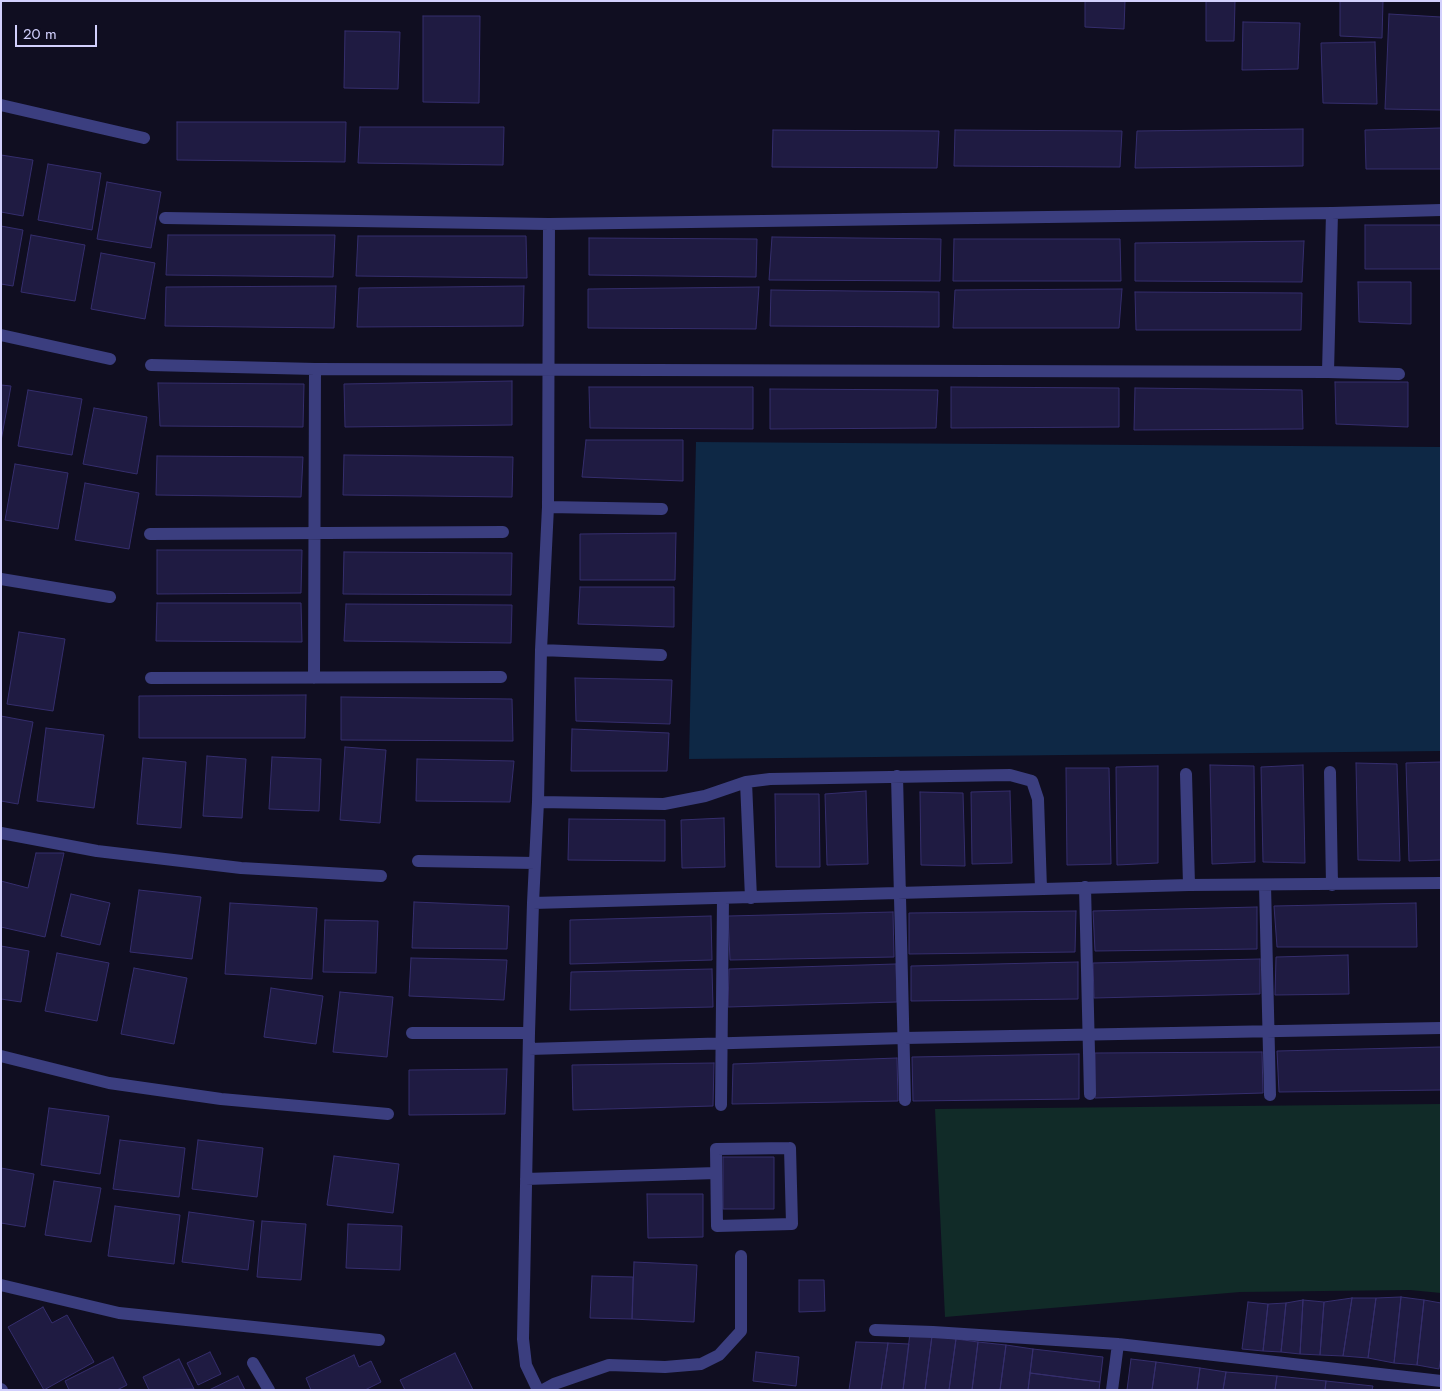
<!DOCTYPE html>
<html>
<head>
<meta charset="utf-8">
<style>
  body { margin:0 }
  #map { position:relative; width:1442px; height:1391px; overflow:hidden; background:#100e21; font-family:Jost,sans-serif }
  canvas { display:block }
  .frame { position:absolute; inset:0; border:2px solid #d2d0fd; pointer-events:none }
  .scale { position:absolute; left:15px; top:25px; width:82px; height:22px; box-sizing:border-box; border:2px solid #d2d0fd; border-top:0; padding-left:6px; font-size:15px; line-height:18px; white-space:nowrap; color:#d2d0fd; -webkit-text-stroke:4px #100e21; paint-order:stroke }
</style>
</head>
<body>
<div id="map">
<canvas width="1442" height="1391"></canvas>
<div class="frame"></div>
<div class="scale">20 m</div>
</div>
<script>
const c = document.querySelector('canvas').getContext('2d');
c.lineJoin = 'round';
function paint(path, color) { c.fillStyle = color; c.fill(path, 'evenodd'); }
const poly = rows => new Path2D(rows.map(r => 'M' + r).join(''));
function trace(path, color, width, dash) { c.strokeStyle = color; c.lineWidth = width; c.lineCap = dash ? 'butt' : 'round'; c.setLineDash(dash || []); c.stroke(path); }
const green = poly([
  [1441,1104,1441,1293,1410,1290,1240,1292,945,1317,935,1109]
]);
const water = poly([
  [696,442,1441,447,1441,751,689,759]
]);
const building = poly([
  [1085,1,1125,1,1124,29,1085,27,1085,1],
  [1206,1,1235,1,1234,41,1206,41,1206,1],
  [1340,1,1383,1,1382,38,1340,36,1340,1],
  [1389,14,1441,17,1441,110,1385,109,1389,14],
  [423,16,480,16,479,103,423,102,423,16],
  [1243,22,1300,23,1298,69,1242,70,1243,22],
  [345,31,400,32,398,89,344,88,345,31],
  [1375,42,1377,104,1323,103,1321,43,1375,42],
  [177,122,346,122,345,162,177,160,177,122],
  [360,127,504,127,503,165,358,163,360,127],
  [1441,128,1441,169,1366,169,1365,130,1441,128],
  [1303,129,1303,166,1135,168,1137,131,1303,129],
  [773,130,939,131,937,168,772,167,773,130],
  [955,130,1122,131,1120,167,954,166,955,130],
  [1,155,33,160,23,216,1,212,1,155],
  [48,164,101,173,92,230,38,220,48,164],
  [107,182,161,192,151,248,97,239,107,182],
  [1365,225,1441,225,1441,269,1365,269,1365,225],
  [1,226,23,230,13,286,1,284,1,226],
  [31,235,85,245,75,301,21,292,31,235],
  [168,235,335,235,333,277,166,275,168,235],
  [358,236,526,236,527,278,356,276,358,236],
  [772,237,941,239,940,281,769,280,772,237],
  [589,238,757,239,756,277,589,275,589,238],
  [954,239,1120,239,1121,281,953,281,954,239],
  [1304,241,1302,282,1135,281,1135,243,1304,241],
  [101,253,155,263,145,319,91,309,101,253],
  [1358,282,1411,282,1411,324,1359,322,1358,282],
  [336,286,334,328,165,326,166,287,336,286],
  [524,286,523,326,357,327,359,288,524,286],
  [759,287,756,329,588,328,588,289,759,287],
  [1122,289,1119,328,953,328,955,290,1122,289],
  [771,290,939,292,939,327,770,326,771,290],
  [1135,292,1302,293,1301,330,1136,330,1135,292],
  [512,381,512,425,345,427,344,384,512,381],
  [1335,382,1408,382,1408,427,1336,424,1335,382],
  [158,383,304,384,303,427,160,426,158,383],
  [1,385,11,386,1,441,1,385],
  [589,387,753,387,753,429,590,428,589,387],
  [951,387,1119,388,1119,427,951,428,951,387],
  [1135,388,1302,390,1303,429,1134,430,1135,388],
  [770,389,938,390,936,428,770,429,770,389],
  [28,390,82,399,72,455,18,446,28,390],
  [94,408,147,417,137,474,83,464,94,408],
  [586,440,683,440,683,481,582,477,586,440],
  [344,455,513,457,512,497,343,495,344,455],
  [157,456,303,457,301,497,156,495,157,456],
  [15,464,68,473,58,529,5,520,15,464],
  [85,483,139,493,129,549,75,540,85,483],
  [676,533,675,580,580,580,580,534,676,533],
  [157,550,302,550,301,593,157,594,157,550],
  [344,552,512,553,511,595,343,594,344,552],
  [580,587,674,587,674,627,578,624,580,587],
  [157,603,301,603,302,642,156,641,157,603],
  [346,604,512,605,511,643,344,641,346,604],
  [19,632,65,639,53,711,7,704,19,632],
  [575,678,672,680,670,724,576,721,575,678],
  [306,695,305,738,139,738,139,696,306,695],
  [341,697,512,699,513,741,341,740,341,697],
  [1,716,33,722,18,804,1,801,1,716],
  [46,728,104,735,94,808,37,801,46,728],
  [572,729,669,733,667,771,571,771,572,729],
  [345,747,386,750,380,823,340,820,345,747],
  [207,756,246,759,242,818,203,816,207,756],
  [272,757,321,759,319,811,269,809,272,757],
  [143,758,186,762,181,828,137,824,143,758],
  [417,759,514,761,510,802,416,801,417,759],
  [1441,762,1441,860,1409,861,1406,763,1441,762],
  [1356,763,1397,764,1400,861,1358,860,1356,763],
  [1210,765,1254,766,1255,862,1212,864,1210,765],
  [1303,765,1305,863,1263,862,1261,767,1303,765],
  [1158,766,1158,863,1117,865,1116,767,1158,766],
  [1066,768,1109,768,1111,864,1067,865,1066,768],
  [866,791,868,864,827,865,825,794,866,791],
  [1010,791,1012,863,972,864,971,792,1010,791],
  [920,792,963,793,965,866,921,865,920,792],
  [775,794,819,794,820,867,776,867,775,794],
  [724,818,725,867,682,868,681,820,724,818],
  [569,819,665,820,665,861,568,860,569,819],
  [36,853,64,853,45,937,1,927,1,881,28,888,36,853],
  [139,890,201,897,192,959,130,952,139,890],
  [71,894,110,903,100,945,61,936,71,894],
  [414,902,509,906,507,949,412,948,414,902],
  [230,903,317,908,312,979,225,974,230,903],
  [1416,903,1417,947,1277,947,1274,906,1416,903],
  [1257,907,1257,949,1095,951,1093,911,1257,907],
  [1076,911,1075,952,909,954,909,913,1076,911],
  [893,912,894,957,730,960,728,916,893,912],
  [711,916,712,960,570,964,570,920,711,916],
  [325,920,378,921,376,973,323,972,325,920],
  [1,946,29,951,21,1002,1,999,1,946],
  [57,953,109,963,97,1021,45,1011,57,953],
  [1348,955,1349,994,1275,995,1276,957,1348,955],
  [411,958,507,960,504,1000,409,996,411,958],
  [1260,959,1260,994,1094,998,1093,963,1260,959],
  [1078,962,1078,999,911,1001,911,966,1078,962],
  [896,964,897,1002,728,1007,729,969,896,964],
  [134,968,187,978,174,1044,121,1034,134,968],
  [712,969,713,1007,570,1010,571,972,712,969],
  [271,988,323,996,316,1044,264,1037,271,988],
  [340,992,393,997,387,1057,333,1052,340,992],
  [1441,1047,1441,1090,1279,1092,1277,1051,1441,1047],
  [1262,1052,1263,1093,1095,1098,1095,1053,1262,1052],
  [1079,1054,1079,1099,913,1101,912,1057,1079,1054],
  [897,1058,898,1101,732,1104,733,1064,897,1058],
  [714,1063,713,1106,573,1110,572,1065,714,1063],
  [507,1069,505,1114,409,1115,409,1070,507,1069],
  [49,1108,109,1116,100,1174,41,1165,49,1108],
  [120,1140,185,1148,179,1197,113,1189,120,1140],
  [198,1140,263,1148,257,1197,192,1189,198,1140],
  [334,1156,399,1164,393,1213,327,1205,334,1156],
  [723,1157,774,1157,774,1209,723,1209,723,1157],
  [1,1168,34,1174,25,1227,1,1223,1,1168],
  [54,1181,101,1188,91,1242,45,1235,54,1181],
  [647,1194,703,1194,703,1237,648,1238,647,1194],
  [115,1206,180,1215,174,1264,108,1256,115,1206],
  [189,1212,254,1221,248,1270,182,1262,189,1212],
  [262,1221,306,1224,301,1280,257,1277,262,1221],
  [348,1224,402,1226,400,1270,346,1268,348,1224],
  [634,1262,697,1265,694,1322,632,1319,634,1262],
  [592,1276,633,1277,632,1319,590,1318,592,1276],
  [799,1280,824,1280,825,1311,799,1312,799,1280],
  [1401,1297,1424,1300,1417,1365,1394,1363,1401,1297],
  [1401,1297,1394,1363,1368,1358,1376,1298,1401,1297],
  [1352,1298,1376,1298,1368,1358,1343,1356,1352,1298],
  [1352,1298,1343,1356,1320,1355,1324,1302,1352,1298],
  [1303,1300,1324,1302,1320,1355,1300,1354,1303,1300],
  [1303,1300,1300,1354,1281,1352,1286,1303,1303,1300],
  [1424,1300,1441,1303,1441,1356,1439,1369,1417,1365,1424,1300],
  [1248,1302,1268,1304,1263,1351,1242,1349,1248,1302],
  [1286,1303,1281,1352,1263,1351,1268,1304,1286,1303],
  [43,1307,52,1323,67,1315,94,1362,44,1390,8,1327,43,1307],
  [910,1333,932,1336,925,1390,903,1390,910,1333],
  [932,1336,956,1339,949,1390,925,1390,932,1336],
  [956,1339,978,1342,972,1390,949,1390,956,1339],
  [856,1342,888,1343,881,1390,849,1390,856,1342],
  [978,1342,1006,1345,1000,1390,972,1390,978,1342],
  [888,1343,909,1344,903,1390,881,1390,888,1343],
  [1006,1345,1033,1349,1028,1390,1000,1390,1006,1345],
  [1033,1349,1103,1357,1100,1382,1030,1373,1033,1349],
  [210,1352,221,1374,198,1385,187,1363,210,1352],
  [756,1352,799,1357,796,1386,753,1381,756,1352],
  [455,1353,473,1390,405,1390,400,1380,455,1353],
  [354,1355,359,1367,371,1361,381,1382,365,1390,311,1390,306,1378,354,1355],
  [113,1357,127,1385,117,1390,69,1390,65,1381,113,1357],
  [179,1359,194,1389,149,1390,143,1377,179,1359],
  [1131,1359,1156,1362,1152,1390,1127,1390,1131,1359],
  [1156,1362,1200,1368,1197,1390,1152,1390,1156,1362],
  [1200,1368,1226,1372,1223,1390,1197,1390,1200,1368],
  [1226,1372,1277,1376,1275,1390,1223,1390,1226,1372],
  [1030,1373,1100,1382,1099,1390,1028,1390,1030,1373],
  [238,1376,245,1390,209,1390,238,1376],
  [1277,1376,1326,1381,1325,1390,1275,1390,1277,1376],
  [1326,1381,1373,1386,1372,1390,1325,1390,1326,1381]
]);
const minor = poly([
  [1,105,144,138],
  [165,218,549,224,1332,213,1441,210],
  [1,335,110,359],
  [151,365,315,369,1328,372,1399,374],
  [1328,372,1332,213],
  [548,507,662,509],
  [150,534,503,532],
  [1,579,110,597],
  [541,650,661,655],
  [151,678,501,677],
  [314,678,315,369],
  [1330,772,1332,885],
  [1186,774,1189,885],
  [897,776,905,1100],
  [746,782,751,898],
  [538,802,664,804,705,796,746,782,770,779,1010,775,1032,781,1038,799,1041,889],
  [1,833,97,851,241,868,381,876],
  [418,861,535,863],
  [1265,885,1270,1095],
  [1085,887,1090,1094],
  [533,903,1189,885,1441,883],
  [412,1033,529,1033],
  [529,1049,904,1038,1441,1028],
  [1,1056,109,1083,221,1099,388,1114],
  [721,1105,723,898],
  [790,1148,792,1224,717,1226,716,1149,790,1148],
  [526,1179,716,1173],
  [1,1285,119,1313,379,1340],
  [875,1330,933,1332,1118,1344,1441,1381],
  [253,1363,269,1390],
  [1,1389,2,1390],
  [538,1390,526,1365,523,1339,529,1033,533,903,538,802,541,650,548,507,549,224],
  [543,1390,554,1384,609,1365,665,1367,701,1364,719,1355,741,1331,741,1256],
  [1112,1390,1118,1344]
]);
paint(green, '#112b28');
paint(water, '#0e2845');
paint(building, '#1f1b42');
trace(building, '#352e6d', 1);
trace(minor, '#3b3e7f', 12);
</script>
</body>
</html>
